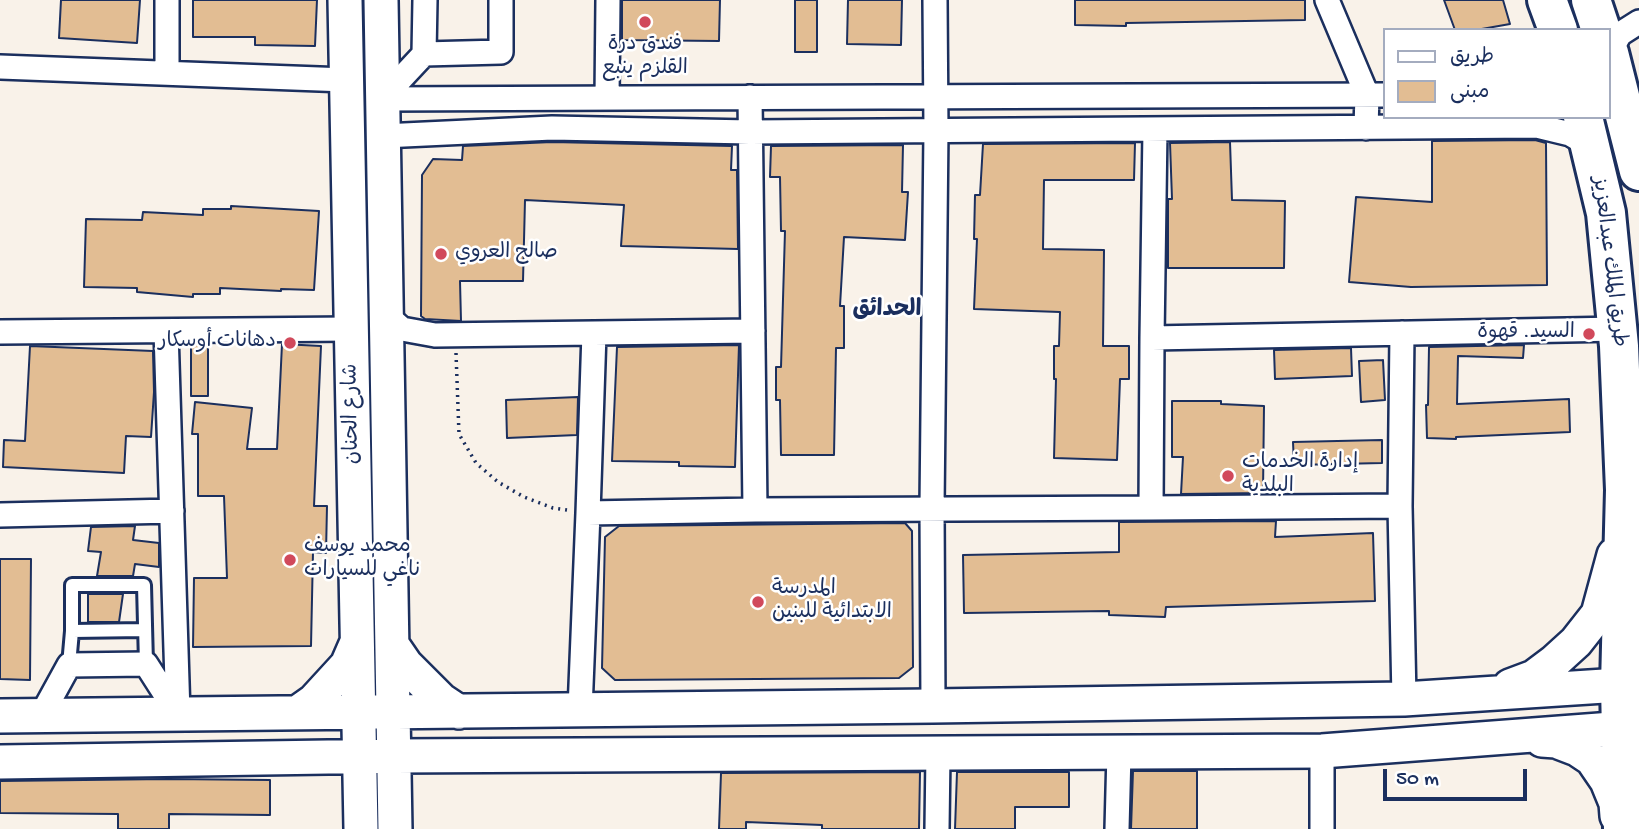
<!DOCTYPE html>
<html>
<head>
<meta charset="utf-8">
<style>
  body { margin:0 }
  #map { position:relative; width:1639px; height:829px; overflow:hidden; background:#f9f2e9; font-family:"Gochi Hand","Playpen Sans Arabic",sans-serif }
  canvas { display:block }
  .legend { position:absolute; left:1383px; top:28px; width:228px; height:91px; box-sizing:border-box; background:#fff; border:2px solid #a4acbf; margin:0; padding:9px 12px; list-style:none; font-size:21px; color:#1b2f5e }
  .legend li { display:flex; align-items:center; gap:14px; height:35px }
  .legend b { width:35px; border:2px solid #a4acbf }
  .scale { position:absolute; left:1383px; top:769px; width:144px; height:32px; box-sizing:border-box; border:4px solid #1b2f5e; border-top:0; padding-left:9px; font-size:21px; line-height:24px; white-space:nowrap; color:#1b2f5e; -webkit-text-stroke:5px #fff; paint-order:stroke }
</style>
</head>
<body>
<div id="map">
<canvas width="1639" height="829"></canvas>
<ul class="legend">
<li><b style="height:9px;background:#fff"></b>طريق</li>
<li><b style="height:19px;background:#e2bd93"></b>مبنى</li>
</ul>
<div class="scale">50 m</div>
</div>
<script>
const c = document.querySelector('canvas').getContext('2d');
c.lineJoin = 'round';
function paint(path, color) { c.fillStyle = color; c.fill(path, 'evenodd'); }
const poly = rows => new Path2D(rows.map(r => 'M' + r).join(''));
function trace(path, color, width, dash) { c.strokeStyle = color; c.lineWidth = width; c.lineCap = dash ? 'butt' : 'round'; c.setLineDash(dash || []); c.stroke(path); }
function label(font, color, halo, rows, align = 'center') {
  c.font = font + ' "Gochi Hand","Playpen Sans Arabic",sans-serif'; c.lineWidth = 5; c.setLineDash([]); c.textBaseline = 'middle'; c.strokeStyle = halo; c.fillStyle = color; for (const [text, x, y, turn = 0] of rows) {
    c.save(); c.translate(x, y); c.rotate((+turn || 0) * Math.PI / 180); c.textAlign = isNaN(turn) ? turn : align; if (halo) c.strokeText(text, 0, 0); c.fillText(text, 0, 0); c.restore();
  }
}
const building = poly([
  [61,0,140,0,137,43,59,38,61,0],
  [193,0,317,0,315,46,255,45,255,37,193,37,193,0],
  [622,0,720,0,719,41,622,40,622,0],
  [795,0,817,0,817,52,795,52,795,0],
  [848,0,902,0,901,45,847,44,848,0],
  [1075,0,1305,0,1305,20,1126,23,1126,26,1075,25,1075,0],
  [1444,0,1503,0,1510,24,1476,30,1455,30,1444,0],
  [1535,140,1546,143,1547,285,1411,287,1349,282,1356,197,1432,202,1432,141,1535,140],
  [552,142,732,146,731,170,737,170,738,249,621,246,624,205,525,200,523,281,460,281,461,321,425,319,421,316,422,175,433,159,462,160,463,146,552,142],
  [1230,142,1232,200,1285,201,1284,268,1168,268,1168,199,1172,199,1170,143,1230,142],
  [1135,143,1134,180,1044,180,1043,249,1104,250,1103,346,1129,346,1129,379,1120,379,1117,460,1054,458,1056,379,1054,379,1054,346,1059,346,1060,312,974,309,977,239,974,239,975,195,980,195,983,144,1135,143],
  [903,145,902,192,908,192,905,240,844,237,840,306,844,306,844,348,836,348,834,455,781,455,780,400,776,400,776,367,781,367,785,231,781,231,780,177,770,177,771,146,903,145],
  [231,206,319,211,314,290,281,289,281,291,220,288,220,294,193,294,193,297,137,292,137,288,84,287,86,219,142,220,143,212,203,215,203,209,231,209,231,206],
  [191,344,208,344,208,396,191,396,191,344],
  [282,344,321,346,314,506,327,506,326,553,313,552,311,646,193,647,194,578,227,578,224,496,198,496,198,434,192,434,195,402,252,408,247,449,277,449,282,344],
  [739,345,735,467,679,466,679,462,612,461,617,347,739,345],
  [1524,345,1523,358,1458,356,1457,404,1569,399,1570,432,1456,437,1456,439,1427,438,1426,405,1428,405,1429,347,1524,345],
  [30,346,153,351,154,392,151,437,126,436,124,473,3,467,4,440,25,441,30,346],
  [1351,348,1352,376,1275,379,1274,350,1351,348],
  [1383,360,1385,400,1361,402,1359,361,1383,360],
  [578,397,577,435,507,438,506,400,578,397],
  [1172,401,1221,401,1221,404,1264,406,1263,493,1181,494,1183,457,1172,457,1172,401],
  [1382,440,1382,463,1294,465,1293,442,1382,440],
  [1276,521,1275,537,1373,533,1375,601,1166,607,1165,617,1109,615,1109,611,964,613,963,555,1119,552,1119,522,1276,521],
  [905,523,912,531,913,667,899,678,615,680,602,668,605,537,619,526,905,523],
  [135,526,133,540,159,543,159,567,135,564,133,576,97,576,101,552,88,551,91,527,135,526],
  [0,559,31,559,30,680,0,679,0,559],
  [88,594,123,594,119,622,88,622,88,594],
  [1133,771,1197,771,1197,829,1131,829,1133,771],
  [920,772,919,829,822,829,822,825,746,822,746,829,719,829,721,773,920,772],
  [957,772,1069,772,1069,807,1015,807,1015,829,955,829,957,772],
  [168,779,270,780,270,815,169,814,169,829,118,829,118,814,0,813,0,781,168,779]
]);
const path = poly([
  [456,353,459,434,476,463,498,482,524,497,553,508,567,510]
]);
const service = poly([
  [72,631,144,630],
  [69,665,72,631,72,585,144,585,146,664]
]);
const minor = poly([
  [1327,0,1367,95,1366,128],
  [424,54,501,52,501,0],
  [1611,59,1614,44,1620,34,1639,22],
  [0,67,346,80],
  [167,73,167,0],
  [607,98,608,0],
  [382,99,1385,95],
  [382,99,424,54,425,0],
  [1155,129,1152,338,1618,329],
  [383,136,552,128,750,132,1537,126,1570,134,1582,141,1591,151],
  [386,315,402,329,435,335,753,331],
  [0,332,351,329],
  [1402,333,1400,506,1404,699],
  [1152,338,1151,508,1400,506],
  [755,510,1151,508],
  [588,513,594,333],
  [0,515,172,511],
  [933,706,932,507,936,130,935,0],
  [580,710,588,513,755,510,750,97],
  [41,716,69,665,146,664,178,714,166,331],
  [1322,751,1322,829],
  [937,829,938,753],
  [1117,829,1119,752]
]);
const secondary = poly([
  [345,0,361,829],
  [381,0,395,829],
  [393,646,406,665,441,700,459,712],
  [1510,686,1534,677,1554,662,1576,642,1598,614,1614,555],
  [297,713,314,701,347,665,357,642],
  [0,716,933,706,1404,699,1620,685,1639,686],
  [1542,740,1556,741,1577,749,1592,759,1607,781,1616,803,1617,816],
  [0,762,394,756,1322,751,1639,727]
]);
const trunk = poly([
  [1547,0,1558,30],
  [1591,0,1601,30],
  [1609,53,1639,171],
  [1583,117,1606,213,1619,346,1625,490,1620,685,1623,829]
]);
const markers = [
  [645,22,7,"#d1495b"],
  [441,254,7,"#d1495b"],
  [1589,334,7,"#d1495b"],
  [290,343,7,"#d1495b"],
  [1228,476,7,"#d1495b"],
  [290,560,7,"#d1495b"],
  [758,602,7,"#d1495b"]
];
const poiNames = [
  ["فندق درة",645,46,"center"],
  ["القلزم ينبع",645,70,"center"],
  ["صالح العروي",455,254],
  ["السيد. قهوة",1575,334,"right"],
  ["دهانات أوسكار",276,343,"right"],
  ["إدارة الخدمات",1242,464],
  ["البلدية",1242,488],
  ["محمد يوسف",304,548],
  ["ناغي للسيارات",304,572],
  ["المدرسة",772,590],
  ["الابتدائية للبنين",772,614]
];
const streetNames = [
  ["طريق الملك عبدالعزيز",1608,262,83],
  ["شارع الحنان",353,414,-91]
];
const neighbourhoodNames = [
  ["الحدائق",887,311]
];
paint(building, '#e2bd93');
trace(building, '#1b2f5e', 2);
trace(service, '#1b2f5e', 18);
trace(minor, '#1b2f5e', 28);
trace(secondary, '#1b2f5e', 38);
trace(trunk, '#1b2f5e', 44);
trace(path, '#1b2f5e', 3.5, [2, 5]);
trace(service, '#fff', 12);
trace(minor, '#fff', 23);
trace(secondary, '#fff', 33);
trace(trunk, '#fff', 38);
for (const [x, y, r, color] of markers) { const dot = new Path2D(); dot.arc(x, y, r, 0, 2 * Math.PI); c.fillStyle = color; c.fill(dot); trace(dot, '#fff', 2.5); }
label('21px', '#1b2f5e', '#fff', poiNames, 'left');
label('21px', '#1b2f5e', '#fff', streetNames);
label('bold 23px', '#1b2f5e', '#fff', neighbourhoodNames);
</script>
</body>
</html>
